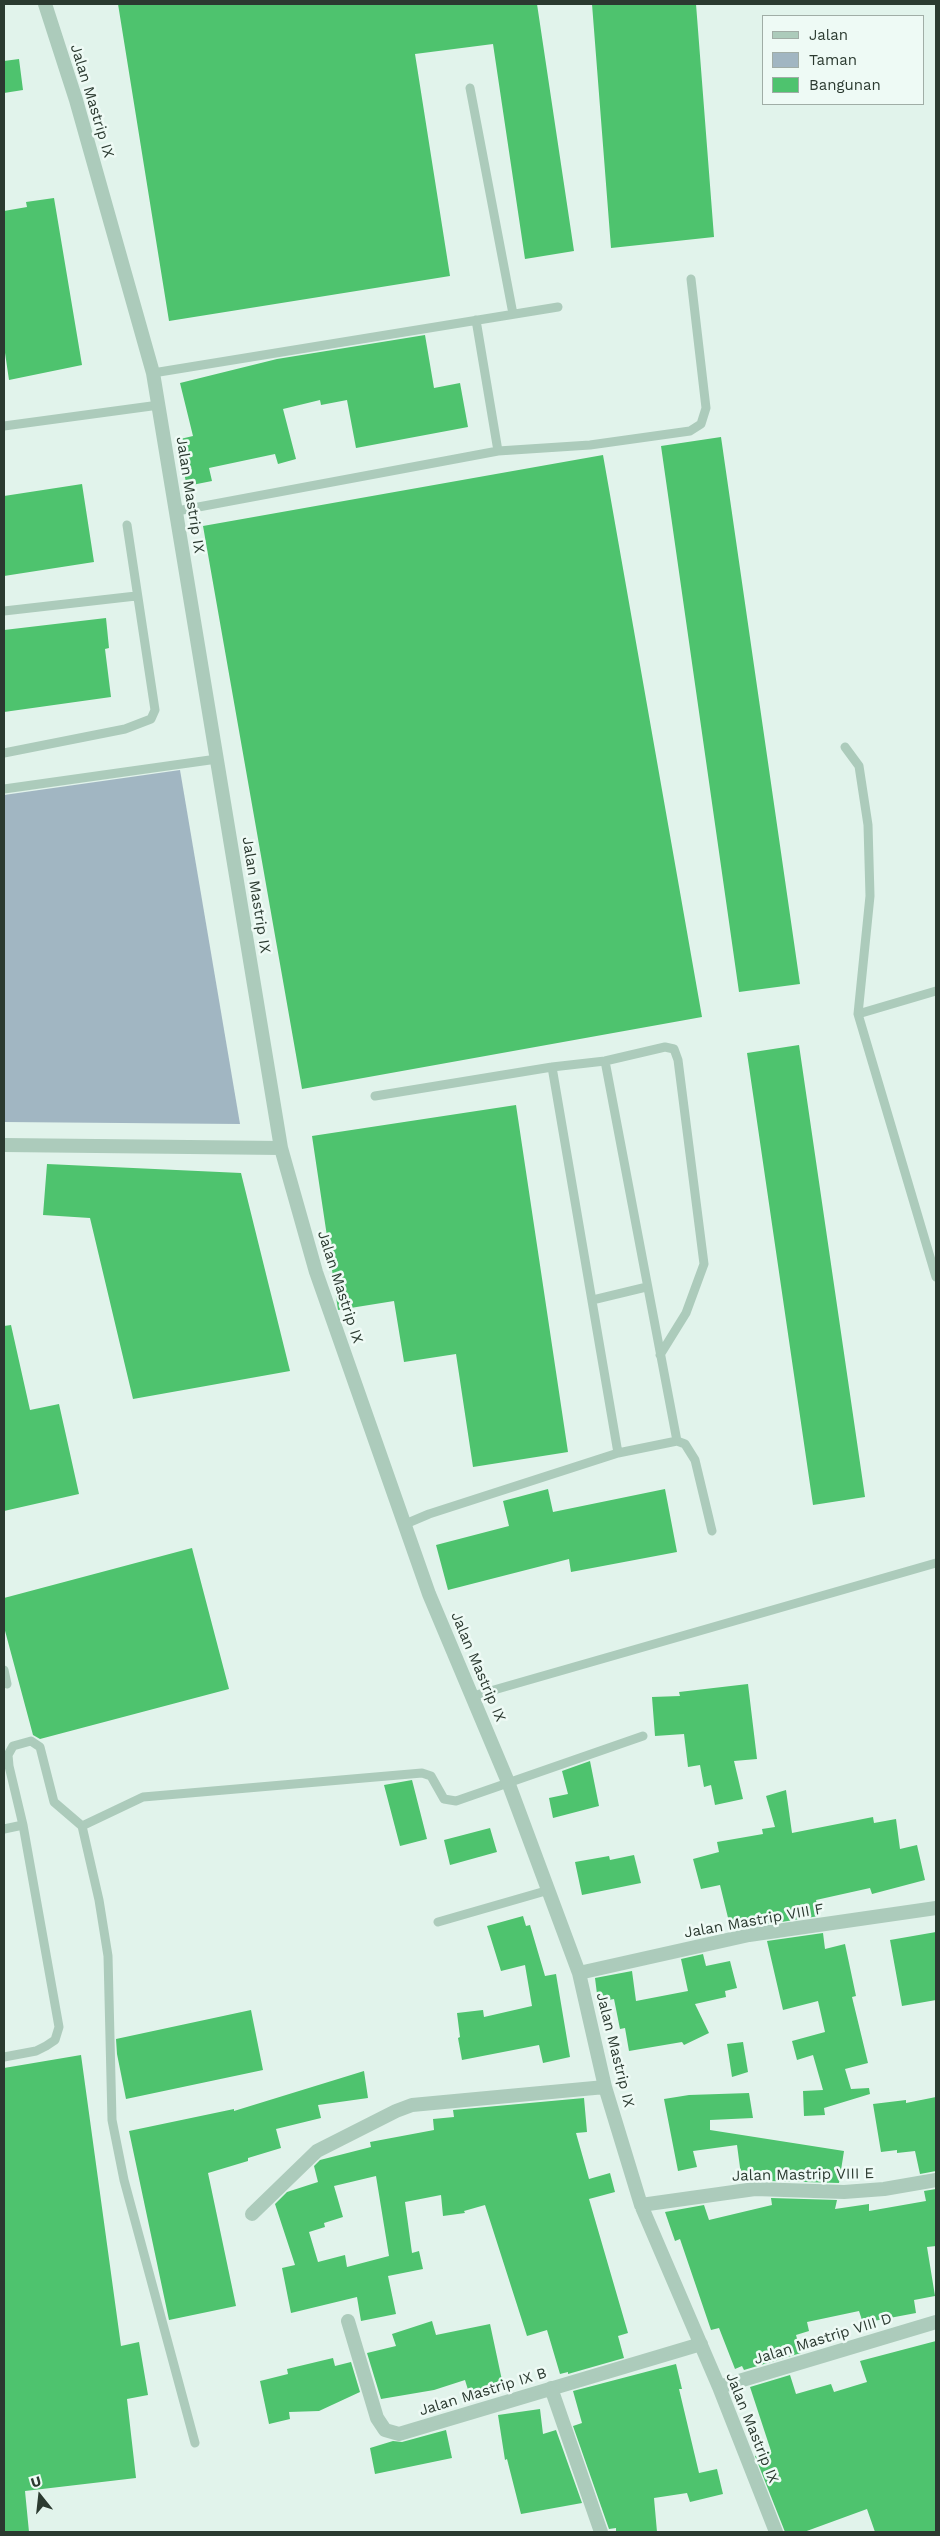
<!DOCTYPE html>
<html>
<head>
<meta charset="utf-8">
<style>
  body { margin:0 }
  #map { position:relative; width:940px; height:2536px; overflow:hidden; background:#e1f3eb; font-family:"Work Sans",sans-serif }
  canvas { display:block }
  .frame { position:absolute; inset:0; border:5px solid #2b3a30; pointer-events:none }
  .legend { position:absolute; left:762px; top:15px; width:162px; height:90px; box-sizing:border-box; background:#eefaf5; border:1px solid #a0ada6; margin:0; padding:6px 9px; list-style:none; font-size:15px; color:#2b3a30 }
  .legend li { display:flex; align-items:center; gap:10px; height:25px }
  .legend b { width:25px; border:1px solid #a0ada6 }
  .north { position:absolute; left:15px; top:2471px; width:50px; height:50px; -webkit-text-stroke:4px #eefaf5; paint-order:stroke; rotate:344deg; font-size:14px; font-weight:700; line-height:20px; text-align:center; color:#2b3a30 }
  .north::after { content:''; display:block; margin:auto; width:18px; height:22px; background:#2b3a30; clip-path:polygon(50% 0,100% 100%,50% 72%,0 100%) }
</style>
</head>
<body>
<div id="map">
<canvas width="940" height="2536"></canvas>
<div class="frame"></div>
<ul class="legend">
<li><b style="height:6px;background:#accbbb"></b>Jalan</li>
<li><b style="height:14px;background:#a1b6c2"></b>Taman</li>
<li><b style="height:14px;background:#4ec36e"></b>Bangunan</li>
</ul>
<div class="north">U</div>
</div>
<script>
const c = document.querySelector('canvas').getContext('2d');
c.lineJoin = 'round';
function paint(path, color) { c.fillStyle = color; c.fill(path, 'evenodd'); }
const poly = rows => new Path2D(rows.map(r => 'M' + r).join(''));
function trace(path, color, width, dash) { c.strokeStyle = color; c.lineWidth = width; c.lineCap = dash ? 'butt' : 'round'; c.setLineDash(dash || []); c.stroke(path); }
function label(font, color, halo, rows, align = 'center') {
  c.font = font + ' "Work Sans",sans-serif'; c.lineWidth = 5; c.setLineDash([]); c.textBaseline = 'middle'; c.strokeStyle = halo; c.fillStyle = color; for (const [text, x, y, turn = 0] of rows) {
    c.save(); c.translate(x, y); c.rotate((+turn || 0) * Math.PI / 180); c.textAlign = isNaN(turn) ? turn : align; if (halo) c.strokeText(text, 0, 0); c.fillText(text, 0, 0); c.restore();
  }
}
const green = poly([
  [180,770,240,1124,4,1122,4,795]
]);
const building = poly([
  [118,4,537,4,574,251,525,259,493,44,415,54,450,276,169,321],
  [592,4,696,4,714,237,611,248],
  [19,59,23,90,4,93,4,61],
  [54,198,82,365,9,380,4,346,4,211,27,207,26,202],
  [425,335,434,388,460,383,468,427,356,448,347,400,321,405,320,400,283,409,296,459,278,464,275,454,209,468,212,481,187,486,176,440,193,436,180,383,277,359],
  [721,437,800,984,739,992,661,446],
  [603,455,702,1017,302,1089,203,526],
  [82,484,94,562,4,576,4,496],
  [106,618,109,648,105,649,111,697,4,712,4,630],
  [799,1045,865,1497,813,1505,747,1053],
  [516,1105,568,1452,473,1467,456,1354,404,1362,394,1301,338,1310,312,1136],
  [47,1164,241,1173,290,1371,133,1399,90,1218,43,1215],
  [11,1325,30,1410,59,1404,79,1494,4,1511,4,1326],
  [548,1489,553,1512,665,1489,677,1552,571,1572,569,1559,448,1590,436,1545,509,1526,503,1501],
  [192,1548,229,1689,40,1739,33,1735,4,1627,4,1598],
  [748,1684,757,1759,734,1761,743,1799,715,1805,711,1785,704,1787,700,1765,688,1767,684,1734,655,1736,652,1697,680,1696,679,1692],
  [590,1761,599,1806,553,1818,549,1798,568,1794,562,1771],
  [412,1780,427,1839,400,1846,384,1785],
  [786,1790,792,1833,873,1817,874,1823,896,1819,900,1849,917,1845,925,1880,872,1894,870,1888,816,1900,819,1916,731,1930,720,1885,701,1889,693,1859,719,1852,717,1842,763,1834,762,1829,775,1827,766,1796],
  [490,1828,497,1852,450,1865,444,1840],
  [634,1855,641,1883,582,1895,575,1862,609,1856,610,1860],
  [523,1916,526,1926,530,1925,545,1976,556,1974,570,2057,543,2063,539,2045,462,2060,458,2038,460,2037,457,2013,483,2010,484,2017,532,2006,525,1965,501,1971,487,1926],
  [936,1932,936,2000,902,2006,890,1940],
  [823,1933,825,1949,845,1944,856,1996,852,1997,868,2063,845,2069,851,2089,869,2088,870,2094,824,2108,825,2115,804,2116,803,2091,823,2090,813,2055,797,2060,792,2041,825,2032,818,2001,783,2010,767,1941],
  [703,1954,706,1966,730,1961,737,1988,725,1991,726,1997,695,2004,709,2033,684,2045,682,2042,629,2051,625,2028,620,2029,614,1999,598,2002,595,1978,632,1971,636,2001,688,1991,681,1959],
  [251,2010,263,2070,126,2099,117,2054,116,2039],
  [743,2042,748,2072,732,2077,727,2044],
  [81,2055,121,2346,139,2342,148,2395,127,2399,136,2478,25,2491,29,2532,4,2532,4,2068],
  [364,2071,368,2098,318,2105,321,2118,276,2129,281,2148,248,2158,248,2161,208,2173,236,2306,169,2320,129,2131,234,2109,234,2111],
  [749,2093,753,2118,710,2120,710,2130,844,2151,839,2183,770,2181,770,2175,765,2175,765,2172,741,2175,737,2145,693,2151,697,2167,678,2171,664,2099,689,2095],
  [936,2097,936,2171,920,2174,915,2151,897,2153,897,2150,881,2152,873,2104,906,2100,906,2103],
  [584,2098,587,2132,576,2133,589,2179,610,2173,615,2192,589,2199,628,2333,618,2336,624,2358,568,2374,568,2372,560,2374,547,2330,527,2336,485,2205,464,2211,465,2213,443,2216,441,2195,405,2202,412,2253,419,2251,423,2269,388,2276,396,2314,361,2321,357,2297,291,2313,282,2268,295,2265,275,2204,287,2192,318,2182,314,2166,320,2160,371,2147,370,2142,434,2130,433,2119,454,2117,453,2110],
  [376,2176,389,2256,347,2267,345,2255,318,2262,309,2232,325,2227,324,2223,343,2217,334,2186],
  [936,2189,936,2246,927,2247,935,2296,914,2300,916,2313,863,2323,859,2311,807,2322,809,2331,796,2335,801,2353,744,2370,742,2366,735,2369,719,2328,711,2330,680,2239,675,2241,665,2212,704,2205,709,2220,772,2205,771,2198,837,2200,835,2209,869,2204,869,2211,926,2201,924,2191],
  [432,2321,436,2335,490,2324,503,2385,469,2393,465,2380,434,2390,381,2399,367,2353,396,2346,392,2334],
  [936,2341,936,2532,875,2532,867,2509,804,2532,785,2532,755,2456,771,2451,750,2387,790,2375,796,2394,831,2384,834,2392,867,2382,860,2361],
  [333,2358,335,2366,351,2362,360,2392,319,2411,289,2412,290,2419,269,2424,260,2381,288,2374,287,2369],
  [676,2364,682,2389,679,2389,699,2473,717,2469,723,2494,690,2502,687,2493,654,2498,657,2532,616,2532,616,2528,609,2529,573,2426,582,2423,573,2391],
  [540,2409,543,2434,556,2430,582,2503,521,2514,507,2459,505,2460,498,2415],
  [446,2430,452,2458,375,2474,370,2448,393,2441,402,2442]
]);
const service = poly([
  [470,88,513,314],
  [476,320,498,451],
  [153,373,558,307],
  [4,426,159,405],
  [177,511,498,451,590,445,690,431,701,424,706,408,691,279],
  [4,611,136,596],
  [845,747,859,766,868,825,870,896,858,1014],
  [4,753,125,729,151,719,155,710,127,525],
  [4,789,217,759],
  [936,991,858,1014,936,1277],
  [605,1061,677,1441],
  [552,1067,618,1453],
  [375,1096,552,1067,605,1061,665,1047,674,1049,678,1060,704,1264,686,1313,660,1355],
  [592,1300,646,1287],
  [403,1525,429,1514,618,1453,677,1441,685,1444,695,1460,712,1531],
  [4,1670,7,1684],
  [473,1696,936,1563],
  [82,1826,99,1900,108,1956,112,2120,124,2180,195,2443],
  [4,1829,23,1825],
  [438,1922,549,1890],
  [4,2057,36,2051,46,2046,55,2040,59,2027,23,1825,9,1766,8,1755,13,1746,31,1741,40,1747,54,1802,82,1826,143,1797,422,1773,431,1776,444,1799,456,1801,643,1736]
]);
const minor = poly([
  [45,4,76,100,153,373,281,1148,316,1272,429,1594,508,1782,579,1973,605,2087,641,2205,719,2387,776,2532],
  [4,1145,281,1148],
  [579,1973,749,1935,936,1908],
  [641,2205,755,2189,844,2192,884,2189,936,2180],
  [252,2214,317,2151,396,2111,412,2105,605,2087],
  [348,2321,377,2418,385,2430,399,2434,701,2344],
  [719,2387,936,2322],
  [551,2388,601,2532]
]);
const streetNames = [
  ["Jalan Mastrip IX",92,101,73],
  ["Jalan Mastrip IX",190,495,81],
  ["Jalan Mastrip IX",256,895,81],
  ["Jalan Mastrip IX",340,1287,72],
  ["Jalan Mastrip IX",478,1667,67],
  ["Jalan Mastrip VIII F",754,1921,-10],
  ["Jalan Mastrip IX",615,2050,76],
  ["Jalan Mastrip VIII E",803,2175,-1],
  ["Jalan Mastrip VIII D",823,2339,-17],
  ["Jalan Mastrip IX B",483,2392,-17],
  ["Jalan Mastrip IX",752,2428,68]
];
paint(green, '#a1b6c2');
paint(building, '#4ec36e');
trace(service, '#accbbb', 9);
trace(minor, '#accbbb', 14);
label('15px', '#2b3a30', '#eefaf5', streetNames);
</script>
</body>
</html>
